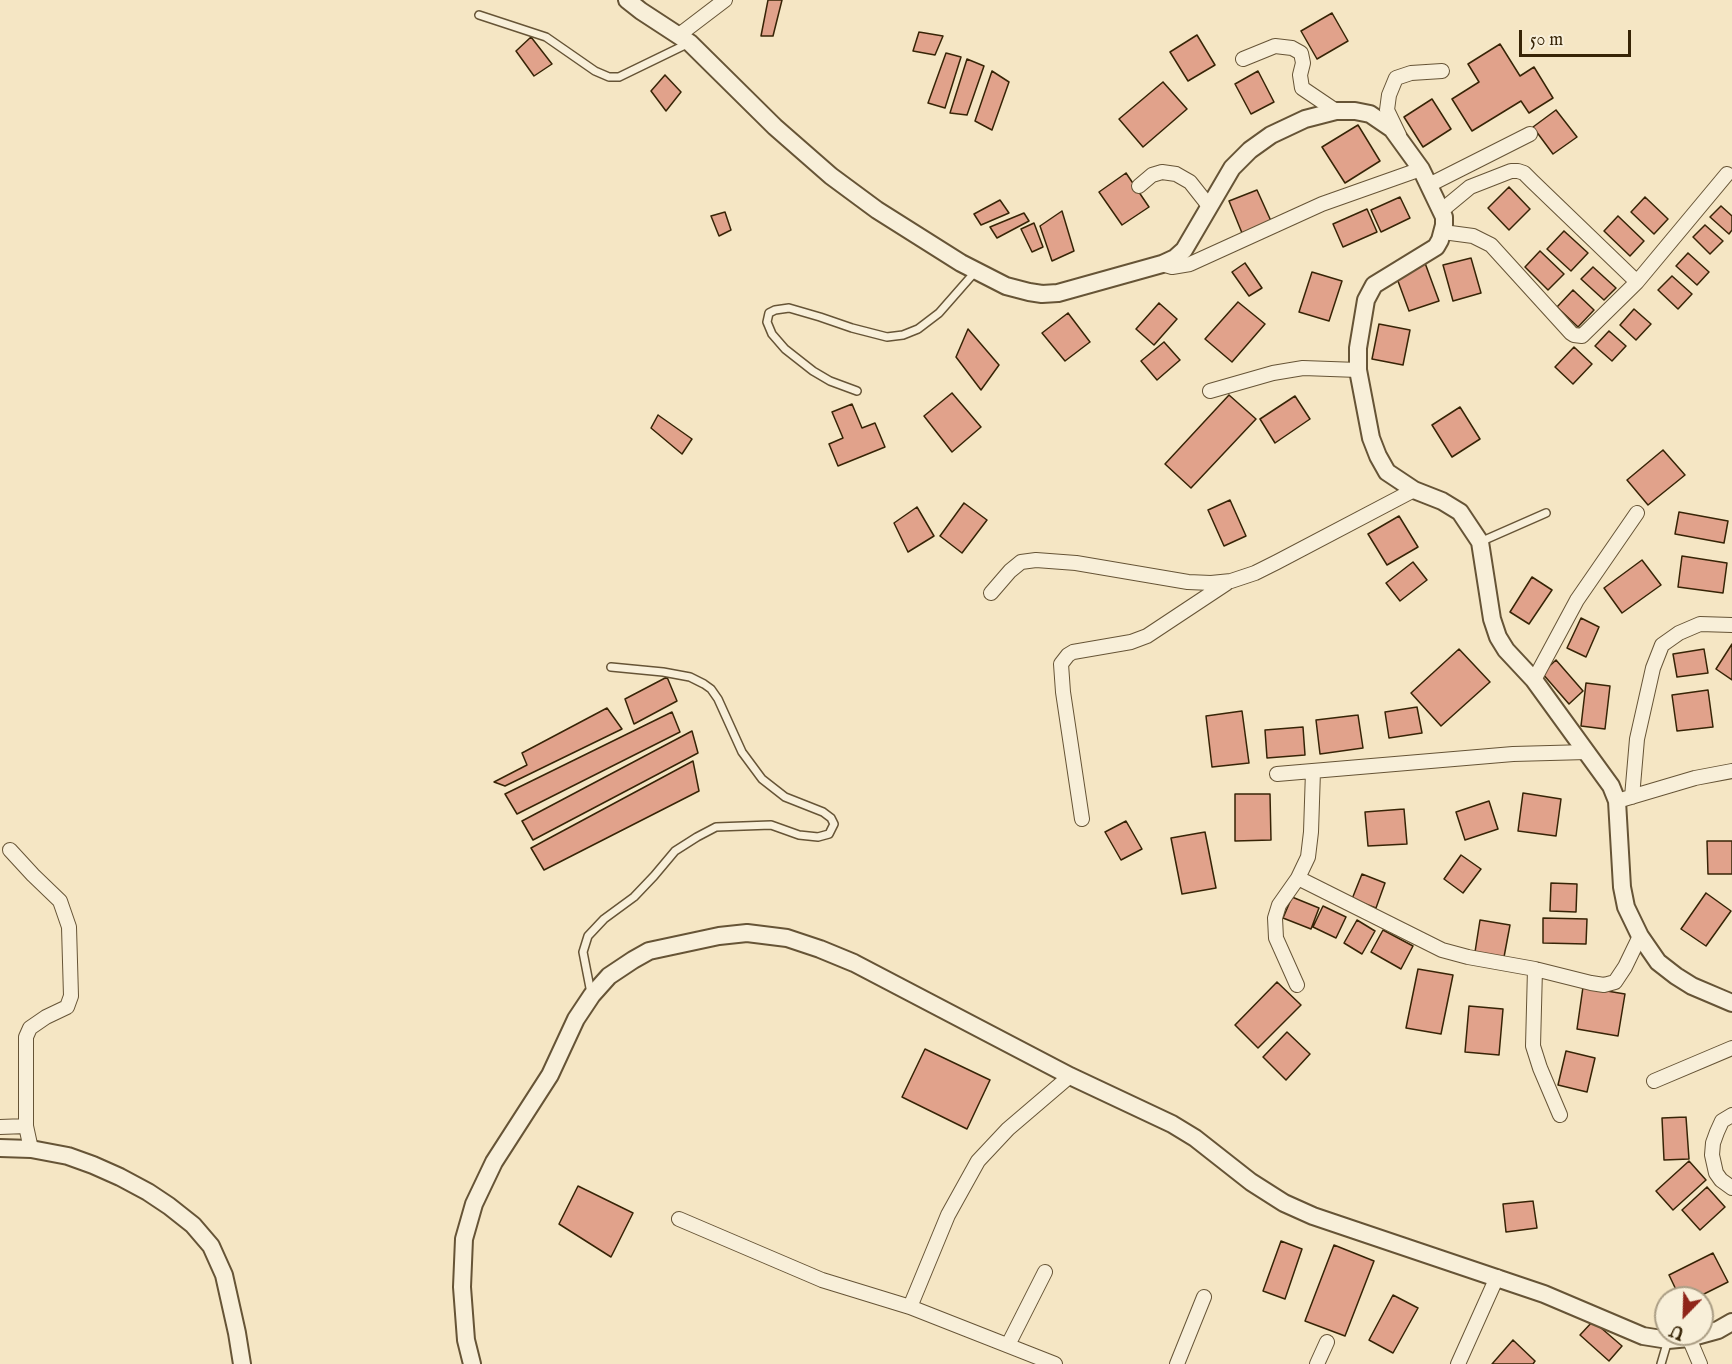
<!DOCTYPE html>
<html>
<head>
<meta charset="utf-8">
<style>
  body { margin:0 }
  #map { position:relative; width:1732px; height:1364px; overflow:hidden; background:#f5e6c4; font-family:"IM FELL English",serif }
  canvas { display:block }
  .north { position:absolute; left:1654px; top:1286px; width:60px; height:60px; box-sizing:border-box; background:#f8efd9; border:2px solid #ab9e85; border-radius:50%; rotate:203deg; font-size:16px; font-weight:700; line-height:24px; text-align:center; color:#372406 }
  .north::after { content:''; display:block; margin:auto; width:21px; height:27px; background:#8f2418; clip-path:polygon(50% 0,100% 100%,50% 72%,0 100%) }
  .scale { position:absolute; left:1519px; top:30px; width:112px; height:27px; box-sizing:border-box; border:3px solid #372406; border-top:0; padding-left:8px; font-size:18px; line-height:21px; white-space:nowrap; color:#372406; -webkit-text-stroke:4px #f8efd9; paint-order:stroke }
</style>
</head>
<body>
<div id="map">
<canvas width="1732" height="1364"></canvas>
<div class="north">U</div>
<div class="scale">50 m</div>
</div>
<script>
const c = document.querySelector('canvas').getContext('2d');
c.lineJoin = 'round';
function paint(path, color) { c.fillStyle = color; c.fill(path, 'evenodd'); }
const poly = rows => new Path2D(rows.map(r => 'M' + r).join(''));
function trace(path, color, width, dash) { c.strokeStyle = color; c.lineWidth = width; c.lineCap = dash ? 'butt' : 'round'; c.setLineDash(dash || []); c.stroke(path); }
const building = poly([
  [768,0,782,0,773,36,761,36,768,0],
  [1332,13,1348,41,1317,59,1301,31,1332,13],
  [919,32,943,36,935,55,913,51,919,32],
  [1197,35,1215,65,1188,81,1170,52,1197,35],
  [531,37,552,64,534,76,516,51,531,37],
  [1500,44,1520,76,1534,67,1553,98,1529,113,1521,101,1472,131,1452,99,1479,82,1468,64,1500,44],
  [946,53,961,57,945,108,928,103,946,53],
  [967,59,984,66,967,115,950,113,967,59],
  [992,71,1009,82,992,130,975,121,992,71],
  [1258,71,1274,102,1251,114,1235,84,1258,71],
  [665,75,681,92,666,111,651,91,665,75],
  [1163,82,1187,109,1143,147,1119,119,1163,82],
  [1432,99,1451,129,1423,147,1404,117,1432,99],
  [1556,110,1577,137,1553,154,1533,127,1556,110],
  [1358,125,1380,161,1345,183,1322,147,1358,125],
  [1126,173,1149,207,1122,225,1099,192,1126,173],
  [1509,187,1530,209,1509,230,1488,208,1509,187],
  [1257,190,1271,221,1242,233,1229,201,1257,190],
  [1400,197,1410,218,1381,232,1371,210,1400,197],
  [1645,197,1668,219,1654,234,1631,212,1645,197],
  [1000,200,1009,213,981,225,974,214,1000,200],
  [1721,206,1732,216,1732,230,1729,234,1710,217,1721,206],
  [1367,209,1377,232,1343,247,1333,224,1367,209],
  [1062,211,1074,251,1052,261,1040,226,1062,211],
  [725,212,731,230,719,236,711,216,725,212],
  [1024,213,1029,221,997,238,990,227,1024,213],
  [1618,216,1644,241,1630,256,1604,231,1618,216],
  [1034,223,1043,247,1032,252,1021,229,1034,223],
  [1705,225,1723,241,1710,254,1693,237,1705,225],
  [1564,231,1588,253,1571,271,1547,249,1564,231],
  [1540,251,1564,274,1548,290,1525,267,1540,251],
  [1688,253,1709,272,1697,285,1676,266,1688,253],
  [1471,258,1481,293,1453,301,1443,265,1471,258],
  [1245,263,1262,288,1249,296,1232,272,1245,263],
  [1425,263,1439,301,1409,311,1395,273,1425,263],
  [1593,267,1616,288,1604,300,1581,279,1593,267],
  [1312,272,1342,281,1329,321,1299,312,1312,272],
  [1672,276,1692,294,1678,309,1658,290,1672,276],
  [1573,290,1594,310,1578,327,1557,307,1573,290],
  [1238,302,1265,324,1232,362,1205,339,1238,302],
  [1159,303,1177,319,1154,345,1136,329,1159,303],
  [1634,309,1651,324,1636,340,1620,325,1634,309],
  [1068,313,1090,342,1065,361,1042,333,1068,313],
  [1379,324,1410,330,1403,365,1372,359,1379,324],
  [968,329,999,365,981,390,956,357,968,329],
  [1609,331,1626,346,1612,361,1595,346,1609,331],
  [1164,342,1180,360,1157,380,1141,361,1164,342],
  [1574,347,1592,364,1573,384,1555,367,1574,347],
  [952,393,981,427,952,452,924,416,952,393],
  [1229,395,1256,419,1191,488,1165,464,1229,395],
  [1295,396,1310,419,1275,443,1260,419,1295,396],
  [852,404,862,428,875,423,885,447,838,466,829,444,843,438,832,412,852,404],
  [1460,407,1480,439,1452,457,1432,425,1460,407],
  [658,415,692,439,682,454,651,428,658,415],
  [1663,450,1685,475,1648,505,1627,480,1663,450],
  [1230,500,1246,536,1224,546,1208,510,1230,500],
  [964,503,987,520,962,553,940,536,964,503],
  [917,507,934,536,908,552,894,523,917,507],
  [1679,512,1728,521,1724,543,1675,534,1679,512],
  [1399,516,1418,547,1387,565,1368,534,1399,516],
  [1682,556,1727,563,1723,593,1678,587,1682,556],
  [1642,560,1661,585,1622,613,1604,588,1642,560],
  [1413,562,1427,580,1400,601,1386,583,1413,562],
  [1532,577,1552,590,1529,624,1510,612,1532,577],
  [1581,618,1599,627,1586,657,1567,648,1581,618],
  [1732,644,1732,680,1716,669,1732,644],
  [1459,649,1490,682,1441,726,1411,693,1459,649],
  [1704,649,1708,673,1677,677,1673,654,1704,649],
  [1556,660,1583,691,1569,704,1542,673,1556,660],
  [667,677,677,701,634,724,625,699,667,677],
  [1586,683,1610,686,1605,729,1581,726,1586,683],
  [1708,690,1713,727,1677,731,1672,695,1708,690],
  [1417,707,1422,733,1389,738,1385,712,1417,707],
  [607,708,622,729,505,786,494,782,527,765,522,753,607,708],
  [1242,711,1249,763,1212,767,1206,716,1242,711],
  [672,712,680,732,517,814,505,794,672,712],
  [1358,715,1363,748,1320,754,1316,720,1358,715],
  [1303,727,1305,755,1267,758,1265,730,1303,727],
  [692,731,698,753,533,840,522,821,692,731],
  [693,761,699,791,544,870,531,848,693,761],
  [1523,793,1561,799,1556,836,1518,831,1523,793],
  [1235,794,1270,794,1271,840,1235,841,1235,794],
  [1489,801,1498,829,1465,840,1456,812,1489,801],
  [1404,809,1407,844,1368,846,1365,812,1404,809],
  [1126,821,1142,849,1121,860,1105,832,1126,821],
  [1205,832,1216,888,1182,894,1171,838,1205,832],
  [1707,841,1732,841,1732,874,1708,874,1707,841],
  [1461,855,1481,869,1463,893,1444,879,1461,855],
  [1362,874,1385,883,1376,908,1352,899,1362,874],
  [1551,883,1577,884,1576,912,1550,911,1551,883],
  [1706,893,1731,911,1706,946,1681,929,1706,893],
  [1292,897,1319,908,1311,929,1283,918,1292,897],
  [1323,906,1346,917,1336,938,1313,927,1323,906],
  [1543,918,1587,919,1586,944,1543,943,1543,918],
  [1357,920,1375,931,1362,954,1344,943,1357,920],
  [1480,920,1510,925,1504,957,1475,952,1480,920],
  [1383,930,1413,946,1401,969,1371,952,1383,930],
  [1418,969,1453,975,1441,1034,1406,1028,1418,969],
  [1277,982,1301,1005,1258,1048,1235,1025,1277,982],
  [1583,987,1625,994,1618,1036,1577,1029,1583,987],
  [1469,1006,1503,1009,1499,1055,1465,1052,1469,1006],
  [1287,1032,1310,1054,1286,1080,1263,1057,1287,1032],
  [925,1049,990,1080,967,1129,902,1097,925,1049],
  [1566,1051,1595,1058,1587,1092,1558,1085,1566,1051],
  [1686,1117,1689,1159,1664,1160,1662,1118,1686,1117],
  [1689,1161,1706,1180,1673,1210,1656,1191,1689,1161],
  [578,1186,633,1213,611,1257,559,1224,578,1186],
  [1707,1187,1725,1207,1700,1230,1682,1210,1707,1187],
  [1533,1201,1537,1228,1506,1232,1503,1204,1533,1201],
  [1281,1241,1302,1249,1285,1299,1263,1291,1281,1241],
  [1334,1245,1374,1261,1345,1336,1305,1321,1334,1245],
  [1713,1253,1728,1282,1696,1298,1680,1298,1669,1275,1713,1253],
  [1393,1295,1418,1308,1393,1353,1369,1340,1393,1295],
  [1593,1321,1622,1346,1609,1361,1580,1335,1593,1321],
  [1513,1340,1535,1361,1533,1364,1492,1364,1513,1340]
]);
const service = poly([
  [479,15,546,37,595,71,609,77,619,77,687,44],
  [857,391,830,381,813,371,785,349,772,334,767,322,769,313,775,310,789,308,820,317,852,328,887,337,903,335,918,329,939,313,975,272],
  [1480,542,1546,513],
  [591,993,583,952,588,936,604,919,634,897,654,876,675,851,697,837,716,827,771,825,799,835,818,837,829,834,834,824,831,818,823,812,785,797,762,779,742,752,718,699,711,689,704,684,690,677,663,672,611,667],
  [1661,1364,1668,1340]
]);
const minor = poly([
  [685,40,679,35,725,0],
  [1243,59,1275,46,1292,48,1301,53,1303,63,1300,75,1302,88,1336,111],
  [1399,135,1387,110,1389,95,1396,78,1411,73,1442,71],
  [1429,185,1530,134],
  [1139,186,1152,175,1162,172,1176,174,1190,182,1209,206],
  [1441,211,1470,187,1511,171,1518,171,1524,173,1532,181,1637,282],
  [1443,232,1473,236,1491,245,1571,333,1574,335,1582,336,1637,282,1727,174],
  [1162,264,1172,267,1190,264,1322,204,1421,169],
  [1210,391,1273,373,1303,368,1358,370],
  [991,593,1010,571,1021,562,1036,560,1076,563,1188,582,1211,583,1231,581,1255,573,1277,562,1414,490],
  [1534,680,1577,600,1637,513],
  [1277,774,1513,754,1587,752],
  [1632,797,1637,739,1653,668,1662,645,1679,633,1700,624,1732,625],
  [1624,799,1695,778,1732,771],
  [1082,819,1063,692,1061,664,1068,655,1073,652,1131,642,1147,636,1227,583],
  [10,850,33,875,60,901,69,927,71,996,67,1007,46,1017,30,1028,26,1037,26,1126,31,1149],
  [1298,878,1442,950,1468,957,1535,969,1591,983,1604,985,1615,982,1625,967,1640,936],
  [1535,969,1533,1046,1540,1068,1560,1115],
  [1297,985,1276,938,1275,918,1279,905,1298,878,1308,857,1311,832,1313,771],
  [1654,1081,1732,1048],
  [1732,1115,1722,1121,1717,1132,1713,1143,1712,1155,1716,1173,1721,1180,1732,1188],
  [0,1127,26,1126],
  [679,1219,822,1280,910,1307,1055,1364],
  [910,1307,948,1215,978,1161,1008,1129,1070,1076],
  [1689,1338,1700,1364],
  [1008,1345,1045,1272],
  [1177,1364,1204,1297],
  [1317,1364,1327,1342],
  [1458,1364,1497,1277]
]);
const tertiary = poly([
  [627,0,641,11,690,43,775,127,831,176,877,210,961,263,1006,286,1029,292,1042,294,1058,293,1162,264,1175,258,1184,250,1232,168,1250,150,1271,135,1305,119,1336,111,1355,111,1370,114,1392,129,1421,169,1444,217,1444,225,1440,240,1436,247,1374,285,1366,300,1358,348,1358,370,1371,438,1378,456,1387,472,1414,490,1442,501,1460,512,1480,542,1492,619,1498,637,1506,650,1534,680,1611,786,1617,801,1622,887,1626,907,1640,936,1658,962,1676,976,1692,986,1732,1003],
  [0,1148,31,1149,68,1156,93,1165,120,1177,148,1192,169,1206,193,1225,211,1246,224,1275,237,1333,242,1364],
  [472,1364,466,1340,462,1287,464,1239,474,1204,494,1162,550,1075,576,1019,592,995,609,976,633,960,649,951,719,936,747,933,787,938,820,949,854,963,1070,1076,1172,1124,1195,1138,1251,1182,1284,1203,1313,1216,1544,1294,1643,1336,1668,1340,1689,1338,1718,1330,1732,1322]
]);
paint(building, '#e1a28b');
trace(building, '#372406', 1.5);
trace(service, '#665436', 10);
trace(minor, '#665436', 16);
trace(tertiary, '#665436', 20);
trace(service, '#f8efd9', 7);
trace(minor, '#f8efd9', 14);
trace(tertiary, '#f8efd9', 16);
</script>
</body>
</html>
